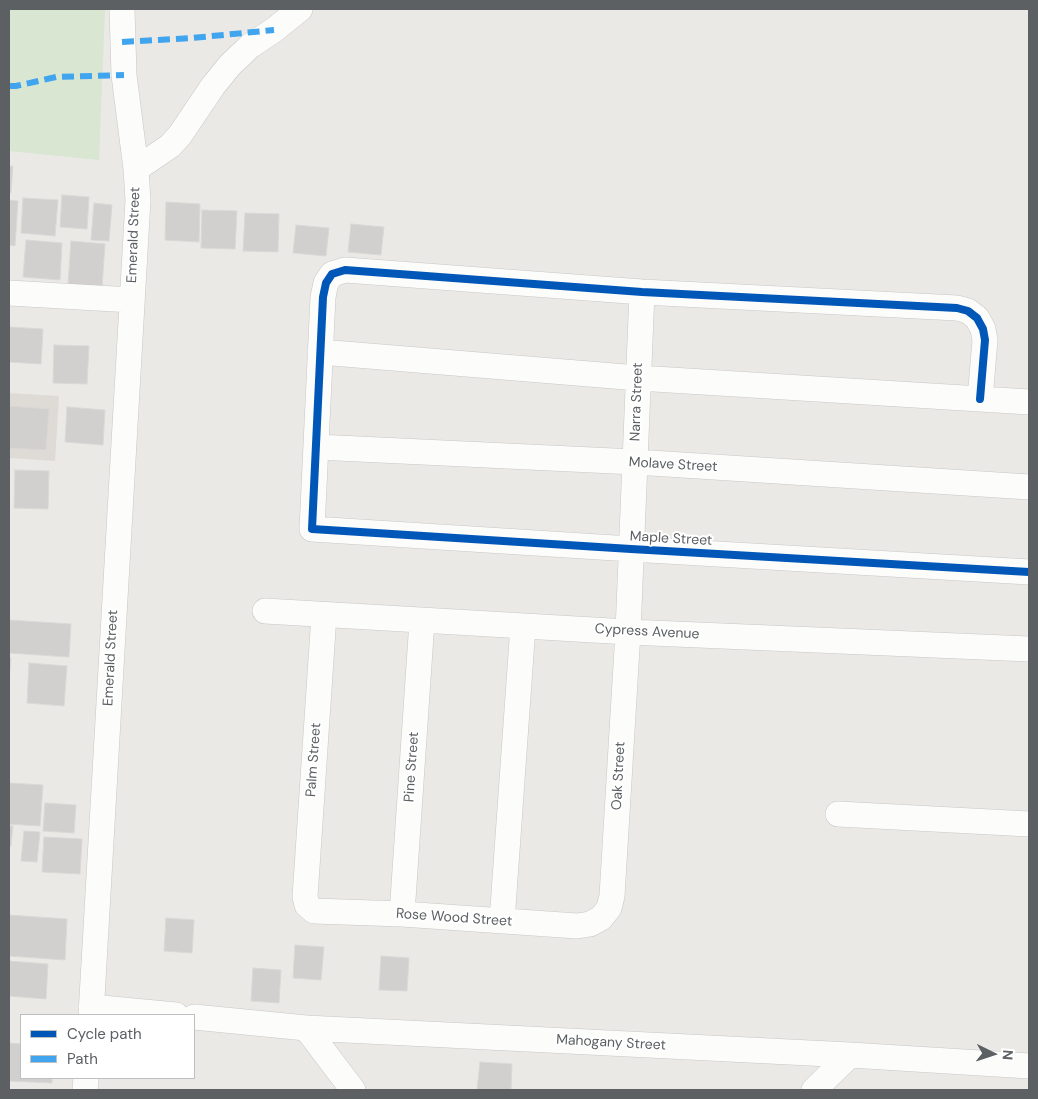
<!DOCTYPE html>
<html>
<head>
<meta charset="utf-8">
<style>
  body { margin:0 }
  #map { position:relative; width:1038px; height:1099px; overflow:hidden; background:#ebe9e6; font-family:"DM Sans",sans-serif }
  canvas { display:block }
  .frame { position:absolute; inset:0; border:10px solid #5c6063; pointer-events:none }
  .legend { position:absolute; left:20px; top:1014px; width:175px; height:65px; box-sizing:border-box; background:#fff; border:1px solid #bebfc1; margin:0; padding:6px 9px; list-style:none; font-size:15px; color:#5c6063 }
  .legend li { display:flex; align-items:center; gap:10px; height:25px }
  .legend b { width:25px; border:1px solid #bebfc1 }
  .north { position:absolute; left:968px; top:1029px; width:50px; height:50px; -webkit-text-stroke:4px #fff; paint-order:stroke; rotate:94deg; font-size:14px; font-weight:700; line-height:20px; text-align:center; color:#5c6063 }
  .north::after { content:''; display:block; margin:auto; width:18px; height:22px; background:#5c6063; clip-path:polygon(50% 0,100% 100%,50% 72%,0 100%) }
</style>
</head>
<body>
<div id="map">
<canvas width="1038" height="1099"></canvas>
<div class="frame"></div>
<ul class="legend">
<li><b style="height:6px;background:#0057b8"></b>Cycle path</li>
<li><b style="height:6px;background:#40a5ee"></b>Path</li>
</ul>
<div class="north">N</div>
</div>
<script>
const c = document.querySelector('canvas').getContext('2d');
c.lineJoin = 'round';
function paint(path, color) { c.fillStyle = color; c.fill(path, 'evenodd'); }
const poly = rows => new Path2D(rows.map(r => 'M' + r).join(''));
function trace(path, color, width, dash) { c.strokeStyle = color; c.lineWidth = width; c.lineCap = dash ? 'butt' : 'round'; c.setLineDash(dash || []); c.stroke(path); }
function label(font, color, halo, rows, align = 'center') {
  c.font = font + ' "DM Sans",sans-serif'; c.lineWidth = 4; c.setLineDash([]); c.textBaseline = 'middle'; c.strokeStyle = halo; c.fillStyle = color; for (const [text, x, y, turn = 0] of rows) {
    c.save(); c.translate(x, y); c.rotate((+turn || 0) * Math.PI / 180); c.textAlign = isNaN(turn) ? turn : align; if (halo) c.strokeText(text, 0, 0); c.fillText(text, 0, 0); c.restore();
  }
}
const education = poly([
  [9,393,59,396,55,461,9,458]
]);
const green = poly([
  [9,9,105,9,99,160,9,151]
]);
const building = poly([
  [9,166,13,166,11,193,9,193,9,166],
  [62,195,89,197,87,229,60,227,62,195],
  [23,198,58,200,55,236,21,233,23,198],
  [9,200,18,201,15,246,9,245,9,200],
  [166,202,200,204,199,242,165,240,166,202],
  [94,203,112,205,109,241,91,240,94,203],
  [202,210,237,211,235,249,201,248,202,210],
  [245,213,279,214,278,252,243,251,245,213],
  [351,224,384,227,381,255,348,252,351,224],
  [296,225,329,228,326,256,293,253,296,225],
  [26,240,62,243,60,280,23,277,26,240],
  [71,241,105,244,102,288,68,285,71,241],
  [9,327,43,329,41,364,9,362,9,327],
  [54,345,89,346,87,384,53,383,54,345],
  [9,406,49,409,46,450,9,448,9,406],
  [67,407,105,410,103,445,65,442,67,407],
  [15,470,49,471,48,509,14,508,15,470],
  [9,620,71,624,69,657,9,653,9,620],
  [9,657,11,658,9,682,9,657],
  [29,663,67,666,64,706,27,703,29,663],
  [9,783,43,785,40,826,9,824,9,783],
  [45,803,76,805,74,833,43,831,45,803],
  [9,826,13,826,11,846,9,846,9,826],
  [24,831,40,832,37,862,21,861,24,831],
  [44,837,82,839,80,874,42,872,44,837],
  [9,915,67,919,65,960,9,956,9,915],
  [166,918,194,920,192,953,164,951,166,918],
  [295,945,324,947,321,980,293,978,295,945],
  [381,956,409,958,407,991,379,990,381,956],
  [9,961,48,964,46,999,9,996,9,961],
  [253,968,281,970,279,1003,251,1001,253,968],
  [9,1043,21,1044,21,1078,52,1078,52,1083,9,1081,9,1043],
  [480,1062,512,1064,511,1090,477,1090,480,1062]
]);
const minor = poly([
  [136,169,170,146,180,135,213,86,230,65,250,46,274,30,300,9],
  [9,293,132,300],
  [320,352,638,378,1029,402],
  [980,399,985,340,983,329,977,318,968,311,957,308,642,292,345,270,332,274,326,283,323,297,312,529,631,549,1029,572],
  [316,447,635,462,1029,487],
  [265,611,628,632,1029,649],
  [324,615,305,897,307,905,314,911,402,914,577,926,590,924,601,918,609,908,612,896,628,632,642,292],
  [838,814,1029,824],
  [402,914,422,621],
  [502,921,523,626],
  [91,1007,176,1015],
  [91,1015,138,200,136,169,124,75,122,9],
  [194,1017,306,1028,850,1055,1029,1066],
  [306,1028,353,1090],
  [85,1090,86,1078],
  [814,1090,850,1055]
]);
const quiet = poly([
  [359,10,359,9],
  [122,42,192,38,274,30],
  [9,86,16,86,56,77,124,75]
]);
const cycleway = poly([
  [980,399,985,340,983,329,977,318,968,311,957,308,642,292,345,270,332,274,326,283,323,297,312,529,631,549,1029,572]
]);
const streetNames = [
  ["Emerald Street",134,235,-88],
  ["Narra Street",637,402,-88],
  ["Molave Street",673,465,3],
  ["Maple Street",671,539,3],
  ["Cypress Avenue",647,632,3],
  ["Emerald Street",111,658,-87],
  ["Palm Street",314,760,-86],
  ["Pine Street",412,767,-86],
  ["Oak Street",619,776,-87],
  ["Rose Wood Street",454,918,4],
  ["Mahogany Street",611,1043,3]
];
paint(education, '#dedbd6');
paint(green, '#d8e6d2');
paint(building, '#d2d0cf');
trace(building, '#dad8d6', 1);
trace(minor, '#c7c7c6', 26);
trace(minor, '#fcfcfb', 25);
trace(quiet, '#40a5ee', 6, [12, 6]);
trace(cycleway, '#0057b8', 8);
label('14px', '#5c6063', '#fff', streetNames);
</script>
</body>
</html>
